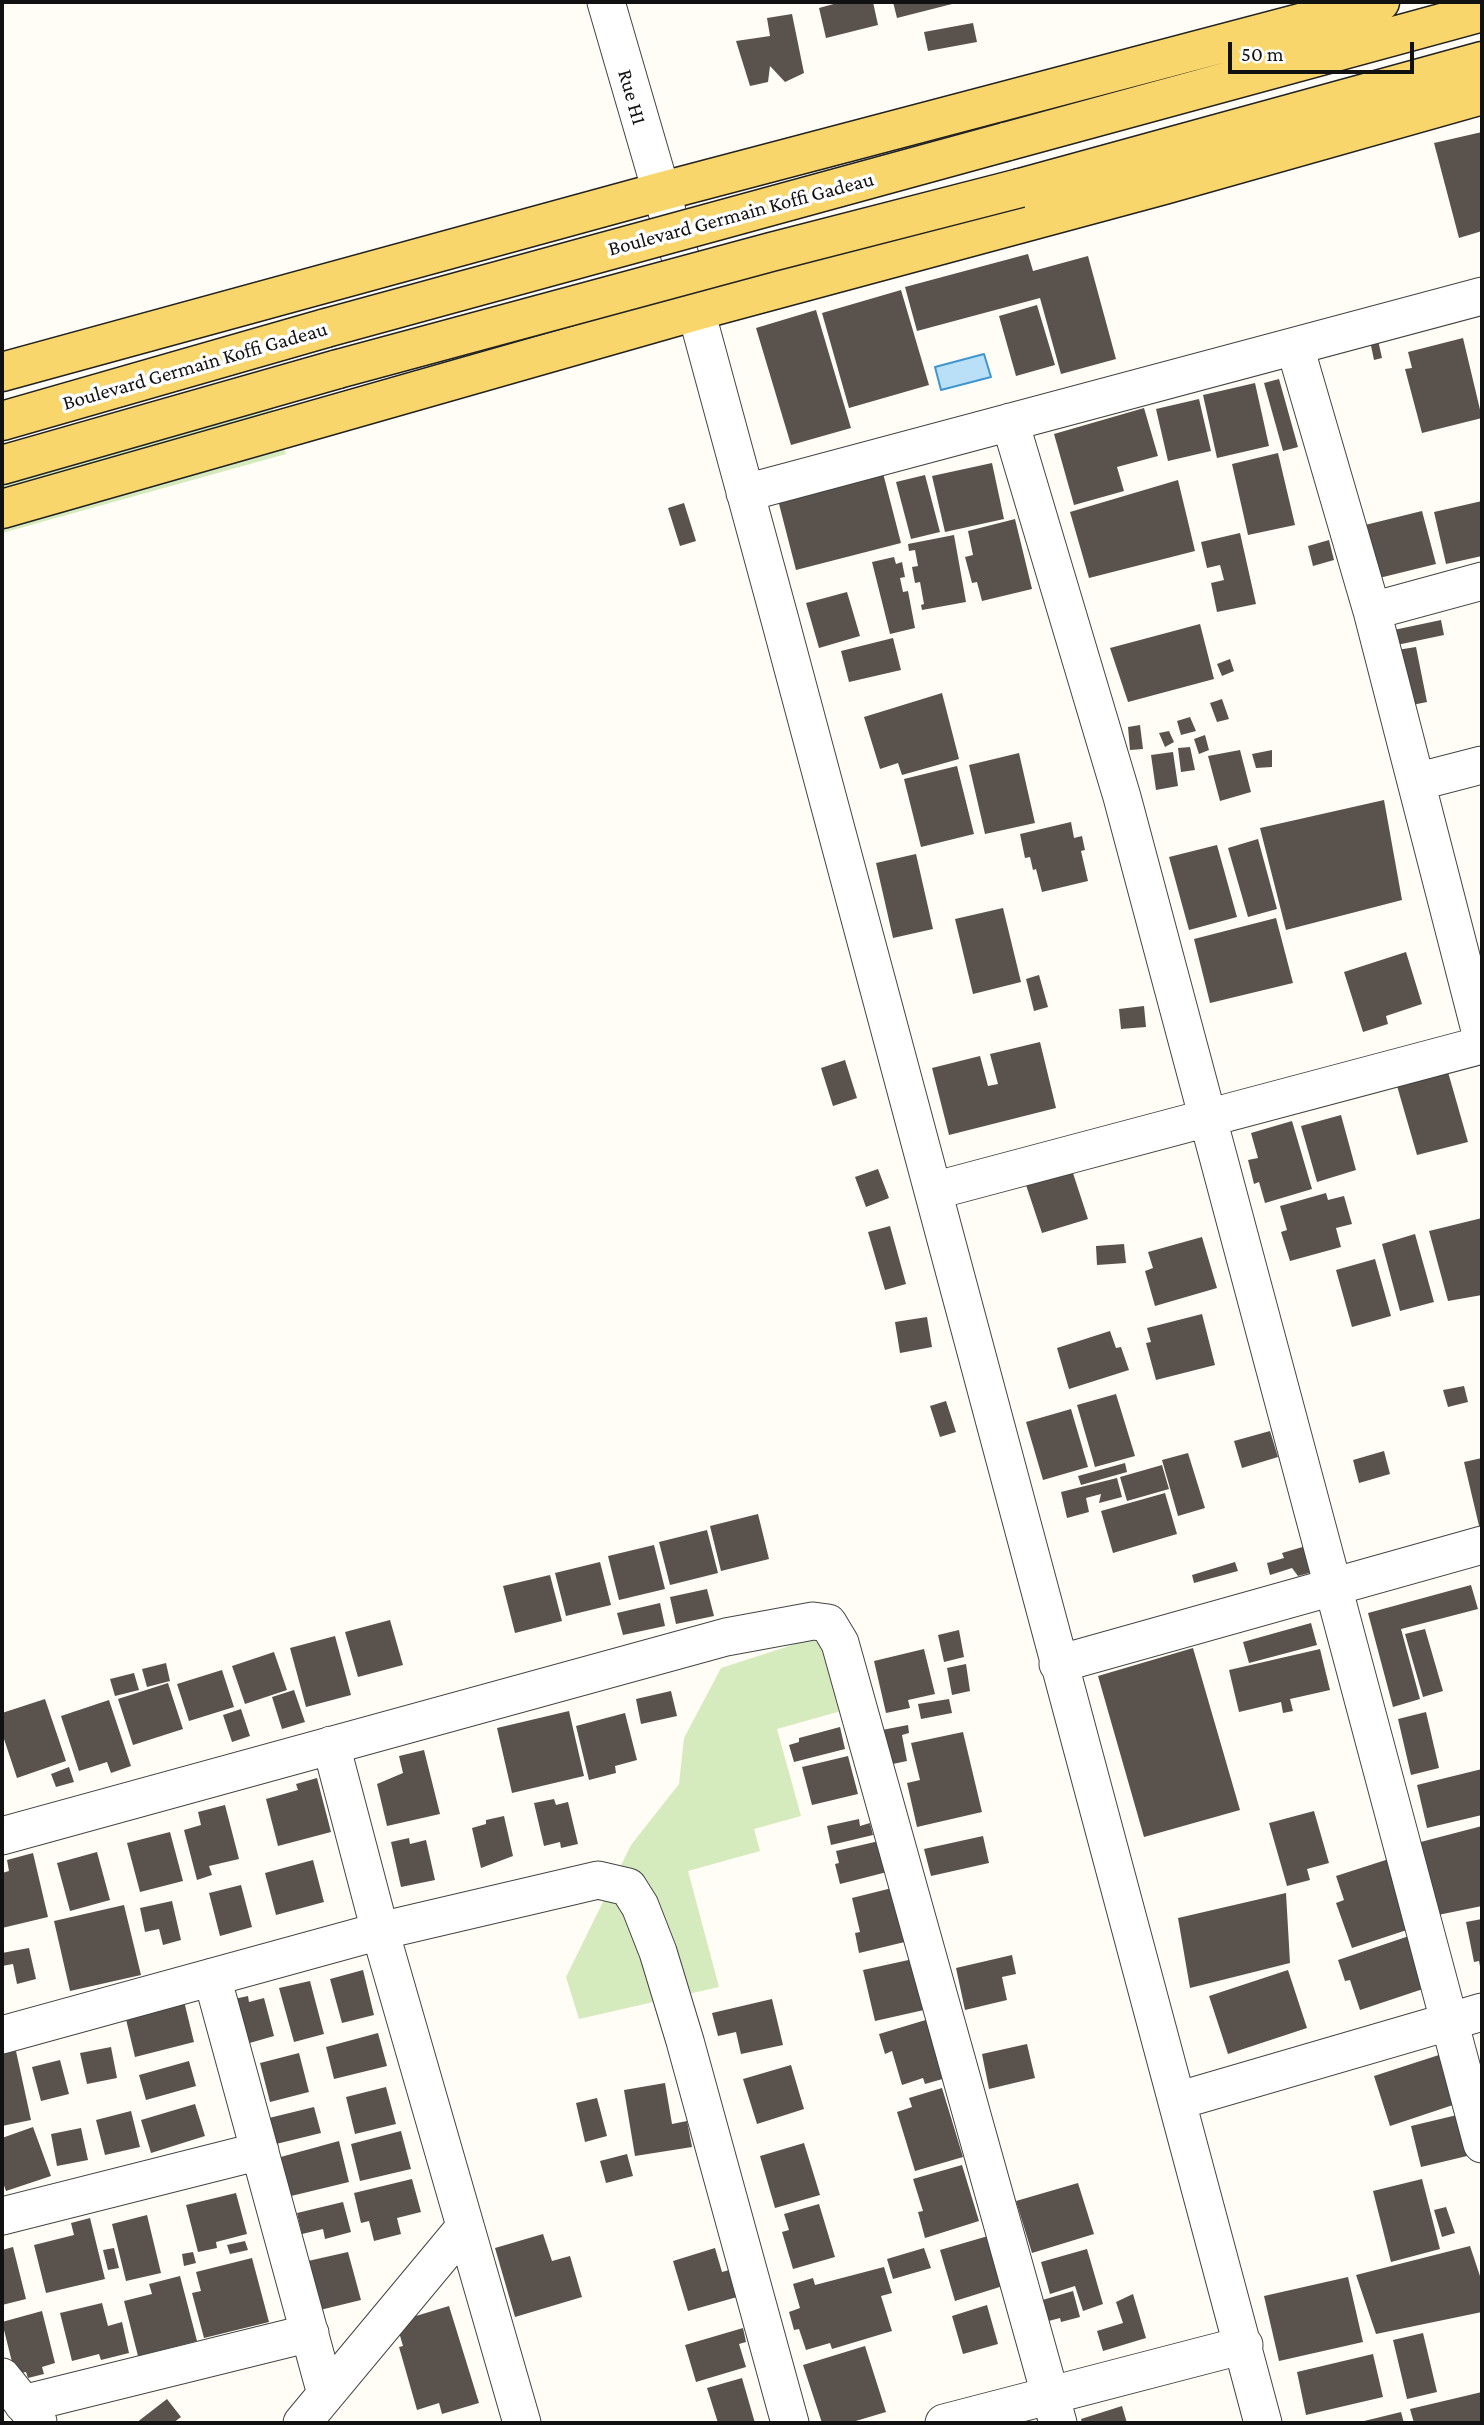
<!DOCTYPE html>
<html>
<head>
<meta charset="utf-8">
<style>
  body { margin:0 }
  #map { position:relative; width:1484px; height:2425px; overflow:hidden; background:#fffdf5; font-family:"Crimson Pro",serif }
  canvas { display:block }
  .frame { position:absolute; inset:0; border:4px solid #111; pointer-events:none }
  .scale { position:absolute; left:1228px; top:42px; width:186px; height:32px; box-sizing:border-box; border:4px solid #111; border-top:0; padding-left:9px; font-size:21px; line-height:24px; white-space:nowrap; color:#111; -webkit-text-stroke:5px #fff; paint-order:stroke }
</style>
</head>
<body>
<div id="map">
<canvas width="1484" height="2425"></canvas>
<div class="frame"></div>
<div class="scale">50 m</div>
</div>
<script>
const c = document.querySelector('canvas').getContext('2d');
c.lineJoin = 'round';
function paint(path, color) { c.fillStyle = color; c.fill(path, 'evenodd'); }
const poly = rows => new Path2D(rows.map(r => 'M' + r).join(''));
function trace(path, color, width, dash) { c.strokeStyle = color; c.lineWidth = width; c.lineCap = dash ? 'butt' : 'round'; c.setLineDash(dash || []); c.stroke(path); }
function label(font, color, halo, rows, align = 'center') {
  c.font = font + ' "Crimson Pro",serif'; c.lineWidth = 7; c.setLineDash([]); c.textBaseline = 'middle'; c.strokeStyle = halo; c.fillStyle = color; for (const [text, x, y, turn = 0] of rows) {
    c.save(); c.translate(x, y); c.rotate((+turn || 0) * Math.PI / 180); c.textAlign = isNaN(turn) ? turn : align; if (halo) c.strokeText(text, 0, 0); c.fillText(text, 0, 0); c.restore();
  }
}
const green = poly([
  [272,406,286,454,2,533,2,484],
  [820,1636,841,1711,777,1729,801,1816,754,1829,760,1851,688,1871,719,1987,579,2019,566,1977,631,1845,679,1784,684,1738,721,1668]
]);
const water = poly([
  [984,354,991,377,941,390,935,367,984,354]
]);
const building = poly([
  [841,2,873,2,878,25,826,38,819,8],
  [893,2,956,2,956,3,897,18],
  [792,14,804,73,785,82,770,66,768,82,750,86,736,41,770,36,767,18],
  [973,23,977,42,928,51,924,32],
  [1482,132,1482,231,1459,238,1434,143],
  [1028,254,1033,271,1088,256,1116,359,1061,374,1040,298,917,331,905,287],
  [901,290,929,385,849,408,822,313],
  [1037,305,1055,365,1016,376,999,316],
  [816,310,851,428,791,445,756,328],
  [1463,338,1482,418,1422,433,1405,369,1412,368,1408,352],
  [1378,340,1382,358,1374,360,1370,341],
  [1279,379,1298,447,1283,451,1264,383],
  [1255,383,1269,446,1217,458,1203,395],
  [1199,399,1211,451,1168,461,1156,409],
  [1144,408,1158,456,1117,467,1124,491,1074,505,1054,434],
  [1278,453,1295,525,1248,535,1232,464],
  [992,463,1004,519,945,532,932,476],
  [883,473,901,543,796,570,778,500],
  [925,475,940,532,911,539,896,482],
  [1178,480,1195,551,1089,578,1070,512],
  [1482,501,1482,556,1446,564,1434,512],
  [684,503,696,541,680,546,668,508],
  [1422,511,1436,564,1375,579,1361,526],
  [1015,519,1032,589,982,601,977,582,972,583,965,557,973,555,968,531],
  [1240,533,1256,604,1217,612,1211,583,1224,580,1220,565,1207,568,1201,542],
  [954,535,966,602,922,610,921,605,924,604,920,582,915,583,912,567,918,566,915,550,909,551,908,544],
  [1329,540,1334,560,1313,566,1308,546],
  [894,557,896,564,902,562,905,577,900,578,903,592,908,591,915,628,890,634,872,562],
  [847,592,860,636,819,648,806,603],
  [1441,620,1444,635,1392,646,1389,631],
  [1200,624,1214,679,1128,702,1110,648],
  [893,638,901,670,849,682,841,651],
  [1416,647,1427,702,1407,706,1397,650],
  [1230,659,1234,671,1222,676,1217,664],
  [942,693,959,759,902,775,898,763,880,769,864,717],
  [1222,699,1229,719,1217,722,1210,703],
  [1190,717,1196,731,1181,735,1177,721],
  [1140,725,1143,749,1130,750,1128,727],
  [1169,731,1174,742,1165,747,1159,733],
  [1205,735,1209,750,1199,754,1194,739],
  [1190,747,1195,770,1181,772,1178,748],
  [1240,750,1251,792,1220,801,1208,756],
  [1272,750,1272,767,1256,768,1252,754],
  [1173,752,1178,786,1156,790,1151,755],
  [1019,753,1035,823,985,834,969,765],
  [957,766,974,834,921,847,904,779],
  [1384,800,1402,900,1286,930,1260,828],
  [1071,822,1074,838,1082,836,1085,850,1081,851,1088,881,1042,892,1036,869,1033,870,1030,857,1025,858,1020,834],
  [1258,839,1277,909,1248,917,1228,848],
  [1217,845,1237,917,1189,930,1169,857],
  [916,854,933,929,893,938,876,863],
  [1003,908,1021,982,973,994,955,919],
  [1276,918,1293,983,1210,1003,1194,939],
  [1406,952,1422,1004,1386,1016,1388,1024,1363,1032,1344,972],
  [1039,975,1048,1007,1034,1011,1026,979],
  [1144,1006,1146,1027,1121,1029,1119,1009],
  [1040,1042,1056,1108,949,1135,932,1068,980,1056,988,1086,998,1084,990,1054],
  [845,1060,857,1098,833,1106,821,1068],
  [1446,1065,1468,1142,1417,1155,1395,1079],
  [1341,1115,1356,1170,1317,1182,1301,1126],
  [1292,1121,1312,1189,1265,1203,1259,1182,1254,1184,1248,1160,1258,1158,1251,1133],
  [1071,1167,1088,1219,1042,1233,1025,1182],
  [878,1169,889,1198,866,1207,855,1177],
  [1326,1193,1328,1200,1344,1196,1352,1224,1336,1228,1341,1247,1290,1261,1281,1232,1287,1230,1280,1206],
  [1482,1218,1482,1295,1448,1301,1429,1231],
  [890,1226,906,1284,885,1290,868,1232],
  [1415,1234,1434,1302,1400,1311,1382,1244],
  [1202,1237,1217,1288,1155,1306,1145,1271,1153,1268,1148,1252],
  [1124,1244,1126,1263,1097,1265,1096,1246],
  [1375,1259,1391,1316,1352,1327,1336,1270],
  [1202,1314,1215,1365,1156,1380,1146,1343,1151,1342,1147,1328],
  [927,1317,932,1347,900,1353,895,1322],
  [1110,1331,1116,1348,1121,1347,1129,1370,1069,1389,1057,1348],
  [1464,1386,1468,1402,1448,1407,1443,1390],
  [1116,1394,1135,1456,1095,1467,1077,1405],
  [946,1401,956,1432,940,1437,930,1406],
  [1071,1409,1088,1467,1043,1480,1026,1422],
  [1270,1431,1278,1457,1242,1468,1234,1441],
  [1384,1451,1390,1474,1359,1483,1353,1460],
  [1188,1453,1205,1508,1178,1516,1162,1460],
  [1482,1458,1482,1529,1480,1530,1464,1462],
  [1125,1463,1127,1472,1081,1485,1078,1476],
  [1162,1465,1169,1489,1127,1501,1120,1477],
  [1117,1478,1122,1497,1099,1503,1101,1494,1086,1498,1089,1512,1067,1518,1061,1492],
  [1165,1493,1177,1534,1113,1553,1101,1511],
  [758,1514,769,1559,721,1571,710,1526],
  [707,1530,718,1573,670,1585,659,1542],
  [654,1545,665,1589,619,1600,608,1556],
  [1306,1546,1313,1572,1298,1576,1292,1568,1270,1575,1267,1563,1284,1558,1282,1553],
  [600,1562,611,1605,566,1616,555,1573],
  [1235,1562,1238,1571,1194,1583,1192,1575],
  [550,1575,562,1621,515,1633,503,1586],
  [1471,1585,1478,1609,1401,1629,1420,1699,1393,1707,1368,1613],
  [707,1589,714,1616,676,1624,670,1597],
  [660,1603,665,1626,623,1635,617,1613],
  [390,1620,403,1665,358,1677,345,1632],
  [1311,1623,1317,1645,1249,1663,1243,1642],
  [1425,1629,1443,1691,1423,1697,1405,1634],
  [959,1630,964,1657,944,1662,938,1635],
  [335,1636,351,1695,306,1707,290,1648],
  [1193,1648,1240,1810,1144,1837,1098,1676],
  [924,1649,935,1694,908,1700,910,1708,886,1713,874,1661],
  [1320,1649,1330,1690,1290,1699,1293,1711,1283,1713,1281,1702,1239,1712,1229,1670],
  [274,1652,287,1690,245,1704,232,1666],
  [166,1663,170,1681,147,1687,142,1669],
  [966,1664,970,1691,952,1695,947,1668],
  [222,1670,234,1707,189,1721,177,1684],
  [134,1673,139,1690,115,1696,110,1679],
  [168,1683,183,1729,133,1745,118,1699],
  [294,1690,305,1722,282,1729,272,1697],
  [671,1691,677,1716,641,1724,636,1699],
  [45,1699,66,1761,17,1778,2,1733,2,1713],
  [949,1699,952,1713,921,1719,918,1704],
  [109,1700,131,1766,111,1773,107,1762,79,1771,61,1716],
  [241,1709,250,1736,232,1742,223,1715],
  [569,1711,584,1776,512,1793,497,1728],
  [1426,1712,1439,1768,1411,1775,1398,1719],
  [625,1713,637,1760,615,1766,616,1773,589,1780,576,1726],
  [908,1725,909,1733,902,1735,907,1761,888,1765,882,1730],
  [840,1727,845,1749,794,1762,789,1745,799,1742,799,1738],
  [963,1732,982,1812,917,1827,907,1783,920,1780,911,1743],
  [424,1750,440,1814,387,1826,377,1784,403,1773,399,1756],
  [848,1756,858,1794,812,1805,802,1767],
  [69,1767,74,1782,56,1787,51,1774],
  [1482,1769,1482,1815,1427,1828,1417,1785],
  [317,1778,331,1832,278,1846,266,1799,298,1790,296,1784],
  [554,1799,556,1805,568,1802,578,1844,561,1848,560,1842,544,1846,534,1803],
  [225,1805,239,1859,209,1866,212,1875,197,1880,184,1830,201,1825,198,1812],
  [1314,1811,1329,1863,1307,1869,1310,1880,1287,1886,1269,1823],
  [504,1816,513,1856,481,1868,472,1828,486,1824,486,1820],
  [859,1819,860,1826,870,1823,873,1835,831,1845,827,1826],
  [1482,1826,1482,1906,1433,1916,1413,1844],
  [170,1832,183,1881,140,1892,127,1843],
  [983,1836,989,1863,931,1876,924,1849],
  [409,1838,410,1844,426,1840,435,1880,401,1887,391,1842],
  [879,1841,887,1872,840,1884,835,1864,839,1863,836,1851],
  [97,1852,110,1900,70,1911,57,1863],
  [33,1853,48,1917,2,1928,2,1873,9,1871,7,1860],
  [1392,1858,1416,1927,1352,1948,1336,1903,1344,1900,1336,1876],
  [313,1860,324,1902,276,1915,265,1873],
  [241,1885,252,1927,220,1936,209,1893],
  [900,1886,913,1940,859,1953,855,1933,860,1932,852,1898],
  [1286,1893,1290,1963,1190,1988,1178,1918],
  [172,1901,181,1940,163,1945,159,1929,145,1932,140,1908],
  [124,1905,141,1975,70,1991,54,1921],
  [1482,1919,1482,1972,1481,1972,1479,1961,1474,1962,1466,1922],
  [1409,1936,1426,1988,1360,2010,1350,1980,1345,1981,1338,1960],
  [29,1948,36,1979,17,1984,13,1964,2,1966,2,1953],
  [1012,1955,1016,1974,1002,1977,1007,2000,965,2010,956,1968],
  [913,1959,924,2010,875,2021,863,1970],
  [363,1970,374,2015,342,2023,330,1979],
  [1288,1970,1307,2028,1228,2054,1209,1996],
  [310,1981,324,2034,294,2042,279,1988],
  [248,1996,249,2002,264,1998,274,2036,246,2044,234,1999],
  [772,1999,783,2045,741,2054,736,2032,718,2036,712,2013],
  [184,2001,194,2042,135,2057,125,2015],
  [929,2019,946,2078,925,2084,923,2078,902,2085,892,2051,885,2054,879,2034],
  [378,2033,387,2066,334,2079,326,2047],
  [1027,2044,1035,2078,989,2089,982,2054],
  [111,2047,117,2078,87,2084,80,2053],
  [16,2051,31,2120,2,2126,2,2054],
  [299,2053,309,2092,270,2102,260,2063],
  [1442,2054,1459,2103,1390,2126,1374,2076],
  [60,2060,69,2094,41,2101,32,2067],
  [189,2061,196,2086,146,2100,139,2075],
  [791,2065,804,2109,757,2124,743,2079],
  [665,2083,672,2124,687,2121,692,2147,635,2156,624,2090],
  [386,2087,396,2124,355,2134,346,2097],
  [942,2088,963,2157,915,2171,897,2112,912,2107,909,2098],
  [597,2098,607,2136,585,2142,576,2103],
  [195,2104,205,2136,151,2153,141,2120],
  [314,2107,321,2133,276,2144,269,2118],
  [131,2111,140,2147,105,2155,96,2120],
  [1457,2115,1467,2156,1421,2167,1411,2126],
  [33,2127,51,2176,6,2191,2,2180,2,2138],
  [81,2128,88,2160,57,2166,51,2134],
  [401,2131,411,2169,360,2181,351,2144],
  [339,2141,349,2182,287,2197,277,2158],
  [804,2143,820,2195,775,2208,760,2156],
  [627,2154,633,2176,606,2183,600,2161],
  [962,2165,979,2221,925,2238,918,2212,923,2211,913,2179],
  [412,2179,421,2212,397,2218,401,2234,374,2241,369,2221,361,2223,354,2193],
  [1422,2179,1440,2249,1391,2262,1373,2191],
  [1078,2183,1094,2234,1032,2253,1016,2201],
  [236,2193,247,2234,216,2242,217,2248,198,2252,186,2205],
  [343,2202,351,2232,325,2239,323,2229,302,2234,297,2213],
  [819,2204,835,2257,793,2269,782,2232,789,2230,784,2214],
  [1446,2207,1455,2233,1442,2237,1434,2210],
  [147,2215,161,2273,126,2281,112,2224],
  [90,2218,105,2279,46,2293,34,2245,74,2235,71,2223],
  [543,2234,552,2261,570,2256,582,2297,515,2317,495,2248],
  [988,2236,1003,2286,955,2301,940,2250],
  [245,2241,248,2250,230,2254,227,2245],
  [1470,2246,1482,2282,1482,2312,1376,2334,1356,2275],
  [13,2247,26,2299,2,2305,2,2250],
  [114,2248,119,2268,108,2270,103,2250],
  [715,2248,722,2272,729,2270,737,2297,688,2311,673,2261],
  [924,2248,931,2268,893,2279,887,2259],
  [1087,2249,1103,2304,1083,2311,1075,2286,1050,2294,1041,2262],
  [193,2252,196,2263,184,2266,182,2254],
  [348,2252,361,2300,320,2310,308,2261],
  [252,2258,269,2322,204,2338,192,2293,201,2291,196,2272],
  [884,2267,892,2293,881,2296,892,2331,832,2349,830,2343,806,2350,799,2329,794,2330,789,2312,800,2308,793,2284,813,2278,815,2285],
  [180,2276,197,2341,138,2356,124,2301,152,2294,149,2284],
  [1348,2277,1363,2342,1279,2361,1264,2296],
  [1073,2291,1080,2317,1061,2322,1060,2318,1045,2322,1039,2301],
  [1133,2294,1146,2338,1103,2351,1097,2331,1123,2323,1116,2302],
  [102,2303,108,2326,122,2322,129,2353,101,2360,99,2354,72,2361,60,2313],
  [987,2305,998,2344,963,2354,952,2316],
  [449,2306,479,2403,442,2414,439,2403,417,2410,399,2347,403,2346,396,2322],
  [42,2311,55,2363,42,2367,44,2374,28,2378,26,2372,15,2374,2,2322],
  [743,2328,746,2342,739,2344,746,2367,696,2382,685,2345],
  [1423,2333,1437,2392,1407,2399,1393,2340],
  [865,2346,886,2412,849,2423,822,2423,803,2365],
  [1373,2354,1383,2397,1306,2415,1297,2372],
  [742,2378,755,2423,718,2423,707,2388],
  [1482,2392,1482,2423,1414,2423,1410,2409],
  [167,2399,181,2417,173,2423,136,2423],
  [1122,2406,1127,2423,1082,2423,1081,2419],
  [1401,2412,1404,2423,1360,2423,1360,2422]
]);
const minor = poly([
  [606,2,696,311,780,620,1263,2423],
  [1295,347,1372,611,1482,1038],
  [1010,422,1122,797,1482,2144],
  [745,493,1482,296],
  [1372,611,1482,581],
  [1416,782,1482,765],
  [933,1191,1482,1045],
  [1058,1664,1482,1545],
  [331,1745,380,1931,522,2423],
  [2,1836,726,1637,813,1621,828,1623,840,1643,1058,2423],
  [212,1977,326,2394],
  [2,2035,380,1931,598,1880,628,1887,640,1906,658,1952,685,2041,790,2423],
  [1177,2101,1482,2012],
  [2,2216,260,2151],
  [2,2377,38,2422],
  [23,2404,310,2333],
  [302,2423,465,2227],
  [944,2423,1244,2345]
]);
const major = poly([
  [1005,142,1482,12],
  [1020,188,1482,61],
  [2,372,659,192,1380,2],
  [2,421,326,328],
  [2,465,338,369],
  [2,509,696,311,1164,185,1482,95]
]);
const majorBridge = poly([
  [326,328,1005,142],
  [338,369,771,252,1020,188]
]);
const streetNames = [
  ["Rue H1",632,97,74],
  ["Boulevard Germain Koffi Gadeau",741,214,-15],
  ["Boulevard Germain Koffi Gadeau",195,366,-16]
];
paint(green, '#d5ebbd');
paint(water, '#b9e0f7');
trace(water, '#3f96cf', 2);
paint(building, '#5a524d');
trace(minor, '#444', 39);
trace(major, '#222', 41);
trace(minor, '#fff', 37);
trace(major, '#f9d66b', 38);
trace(majorBridge, '#222', 41, []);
trace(majorBridge, '#f9d66b', 38);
label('21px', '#111', '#fff', streetNames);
</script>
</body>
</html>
